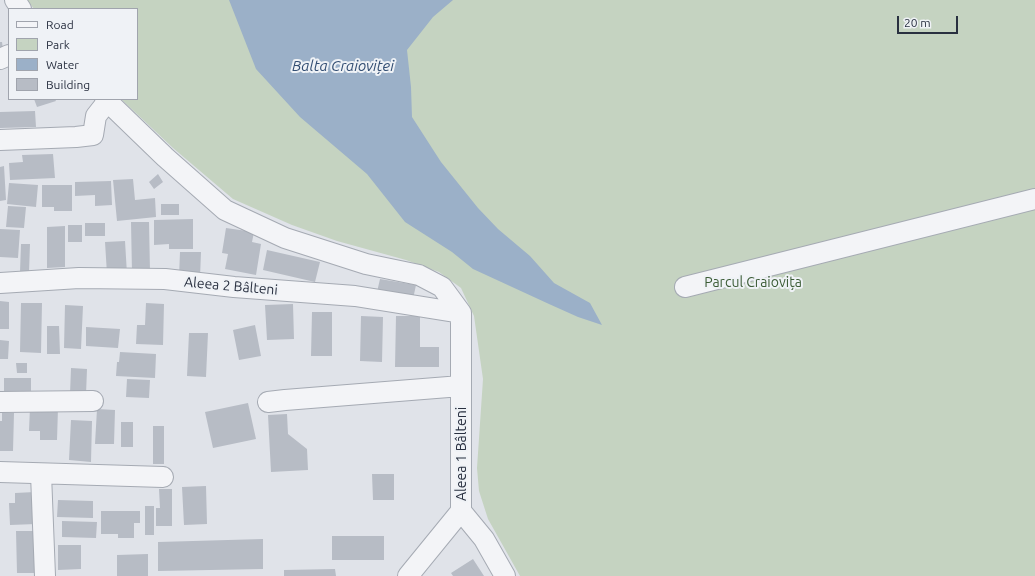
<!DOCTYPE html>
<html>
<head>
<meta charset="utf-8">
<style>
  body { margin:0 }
  #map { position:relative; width:1035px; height:576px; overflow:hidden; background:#e0e3e9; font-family:Ubuntu,sans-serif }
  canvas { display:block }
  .legend { position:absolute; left:8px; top:8px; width:130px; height:92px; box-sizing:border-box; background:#eff2f6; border:1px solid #a0a4ad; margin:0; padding:5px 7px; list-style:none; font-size:12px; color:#293040 }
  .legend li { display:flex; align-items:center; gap:8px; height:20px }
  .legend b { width:20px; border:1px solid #a0a4ad }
  .scale { position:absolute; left:897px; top:16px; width:61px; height:18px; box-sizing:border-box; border:2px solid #293040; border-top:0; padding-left:5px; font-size:12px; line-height:14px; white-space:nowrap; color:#293040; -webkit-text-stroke:3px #eff2f6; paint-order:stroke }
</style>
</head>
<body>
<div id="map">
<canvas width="1035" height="576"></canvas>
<ul class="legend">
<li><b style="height:5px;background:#f3f4f7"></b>Road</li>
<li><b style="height:11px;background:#c5d3c1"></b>Park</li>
<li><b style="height:11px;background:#9bb0c8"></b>Water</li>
<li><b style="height:11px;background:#b7bcc5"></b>Building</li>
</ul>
<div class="scale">20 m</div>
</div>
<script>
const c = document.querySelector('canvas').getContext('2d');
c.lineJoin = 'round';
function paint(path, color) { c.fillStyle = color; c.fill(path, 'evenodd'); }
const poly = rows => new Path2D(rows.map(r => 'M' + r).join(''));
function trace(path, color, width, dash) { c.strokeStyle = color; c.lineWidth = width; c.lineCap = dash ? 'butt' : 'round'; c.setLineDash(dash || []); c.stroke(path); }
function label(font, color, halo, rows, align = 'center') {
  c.font = font + ' Ubuntu,sans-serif'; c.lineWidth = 4; c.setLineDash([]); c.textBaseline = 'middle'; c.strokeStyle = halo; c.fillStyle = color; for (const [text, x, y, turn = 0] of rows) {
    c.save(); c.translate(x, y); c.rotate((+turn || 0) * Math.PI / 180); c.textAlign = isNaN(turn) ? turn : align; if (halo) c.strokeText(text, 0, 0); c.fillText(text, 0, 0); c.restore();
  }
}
const green = poly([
  [27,0,1035,0,1035,576,520,576,488,519,479,491,477,468,483,379,474,316,461,288,439,272,406,260,337,241,292,225,233,199,173,148,121,99,137,99,137,9,34,9]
]);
const water = poly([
  [229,0,453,0,433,17,407,50,411,87,412,117,441,162,478,208,498,229,530,256,554,283,590,303,602,325,578,317,549,304,473,269,452,252,405,222,367,174,300,117,256,69]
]);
const building = poly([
  [0,42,2,42,4,56,0,56],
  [34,99,55,99,56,101,37,107],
  [35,111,36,127,0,128,0,112],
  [53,154,55,178,10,180,9,163,23,162,22,155],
  [4,166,6,200,0,201,0,167],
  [158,174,163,182,154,189,149,182],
  [133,179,135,200,155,198,156,217,117,221,113,180],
  [111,181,112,205,95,206,95,195,75,196,75,182],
  [9,183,38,185,36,207,7,204],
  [42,185,72,185,72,211,54,211,54,207,42,207],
  [161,204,179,204,179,215,161,215],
  [8,206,26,207,24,228,6,227],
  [193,219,193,249,169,249,169,244,154,245,154,220],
  [131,222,149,222,150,272,132,273],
  [85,223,105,223,105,236,85,236],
  [68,225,82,225,82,242,68,242],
  [65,226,65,267,47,268,47,227],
  [226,228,254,232,252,242,261,244,256,275,225,269,228,254,222,253],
  [0,229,20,230,18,258,0,257],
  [125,241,127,274,107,274,105,242],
  [21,244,30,244,29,272,20,272],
  [267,250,320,262,315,282,263,270],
  [180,252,201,252,200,278,179,277],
  [380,279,416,285,413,299,377,292],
  [0,301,9,302,9,329,0,329],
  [21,303,42,303,41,353,20,352],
  [146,303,164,304,163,345,136,344,137,325,145,325],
  [293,304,294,339,267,340,265,305],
  [65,305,83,306,81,349,64,348],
  [312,312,332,312,332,356,311,356],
  [361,316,383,317,382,362,360,361],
  [396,316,420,316,420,347,439,347,439,367,395,367],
  [255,325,261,356,239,360,233,330],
  [47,326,59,326,60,354,47,354],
  [86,327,120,329,118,348,86,346],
  [189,333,208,333,206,377,187,376],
  [0,340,9,341,8,359,0,359],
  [120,352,156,354,155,378,116,376,117,362,119,362],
  [16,363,27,363,27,373,17,373],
  [71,368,87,369,86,395,70,394],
  [4,378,31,378,31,392,4,391],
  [127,379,150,380,149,398,126,397],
  [248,403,256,439,213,448,205,412],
  [30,407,58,408,57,440,40,440,40,431,29,431],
  [97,409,115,410,114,444,95,444],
  [2,413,14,413,13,451,0,451,0,421,2,421],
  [287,414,288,434,307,449,308,470,271,472,268,415],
  [71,420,92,421,91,462,69,460],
  [121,422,133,422,133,447,121,447],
  [153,426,164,426,164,464,153,464],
  [372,474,394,474,394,500,373,500],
  [206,486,207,524,184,525,182,487],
  [159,489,172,489,172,526,156,526,156,508,160,508],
  [35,492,36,524,10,525,9,503,15,503,15,493],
  [58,500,93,501,93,518,57,517],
  [145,506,154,506,154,535,145,535],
  [101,511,140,511,140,523,134,523,134,538,118,538,118,534,101,534],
  [62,521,97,522,96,538,62,537],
  [16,531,34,531,35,573,17,573],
  [332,536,384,536,384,560,332,560],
  [263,539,263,569,158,571,158,542],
  [58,545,81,545,81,569,58,570],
  [148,554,148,576,117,576,117,555],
  [473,559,484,576,453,576,451,573],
  [335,569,336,576,284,576,284,570]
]);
const minor = poly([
  [15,0,21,9],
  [0,59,9,55],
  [105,99,165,157,225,210,285,238,366,264,419,275,442,287,461,313],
  [0,140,76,137,93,135,96,116,107,102],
  [0,283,79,278,165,279,234,287,355,296,461,313],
  [685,287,1035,199],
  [0,402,93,401],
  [268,402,285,400,461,386],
  [0,472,163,477],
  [41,474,45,576],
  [461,511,484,539,505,576],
  [408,576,461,511,461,313]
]);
const parkNames = [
  ["Parcul Craiovița",753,282]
];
const streetNames = [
  ["Aleea 2 Bâlteni",231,286,5],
  ["Aleea 1 Bâlteni",461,454,-90]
];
const waterNames = [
  ["Balta Craioviței",343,66]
];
paint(green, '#c5d3c1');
paint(water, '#9bb0c8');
paint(building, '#b7bcc5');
trace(minor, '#a5aab3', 22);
trace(minor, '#f3f4f7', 20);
label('14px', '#3c5c36', '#eff2f6', parkNames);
label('14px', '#293040', '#eff2f6', streetNames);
label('italic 15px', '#334e73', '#eff2f6', waterNames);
</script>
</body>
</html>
